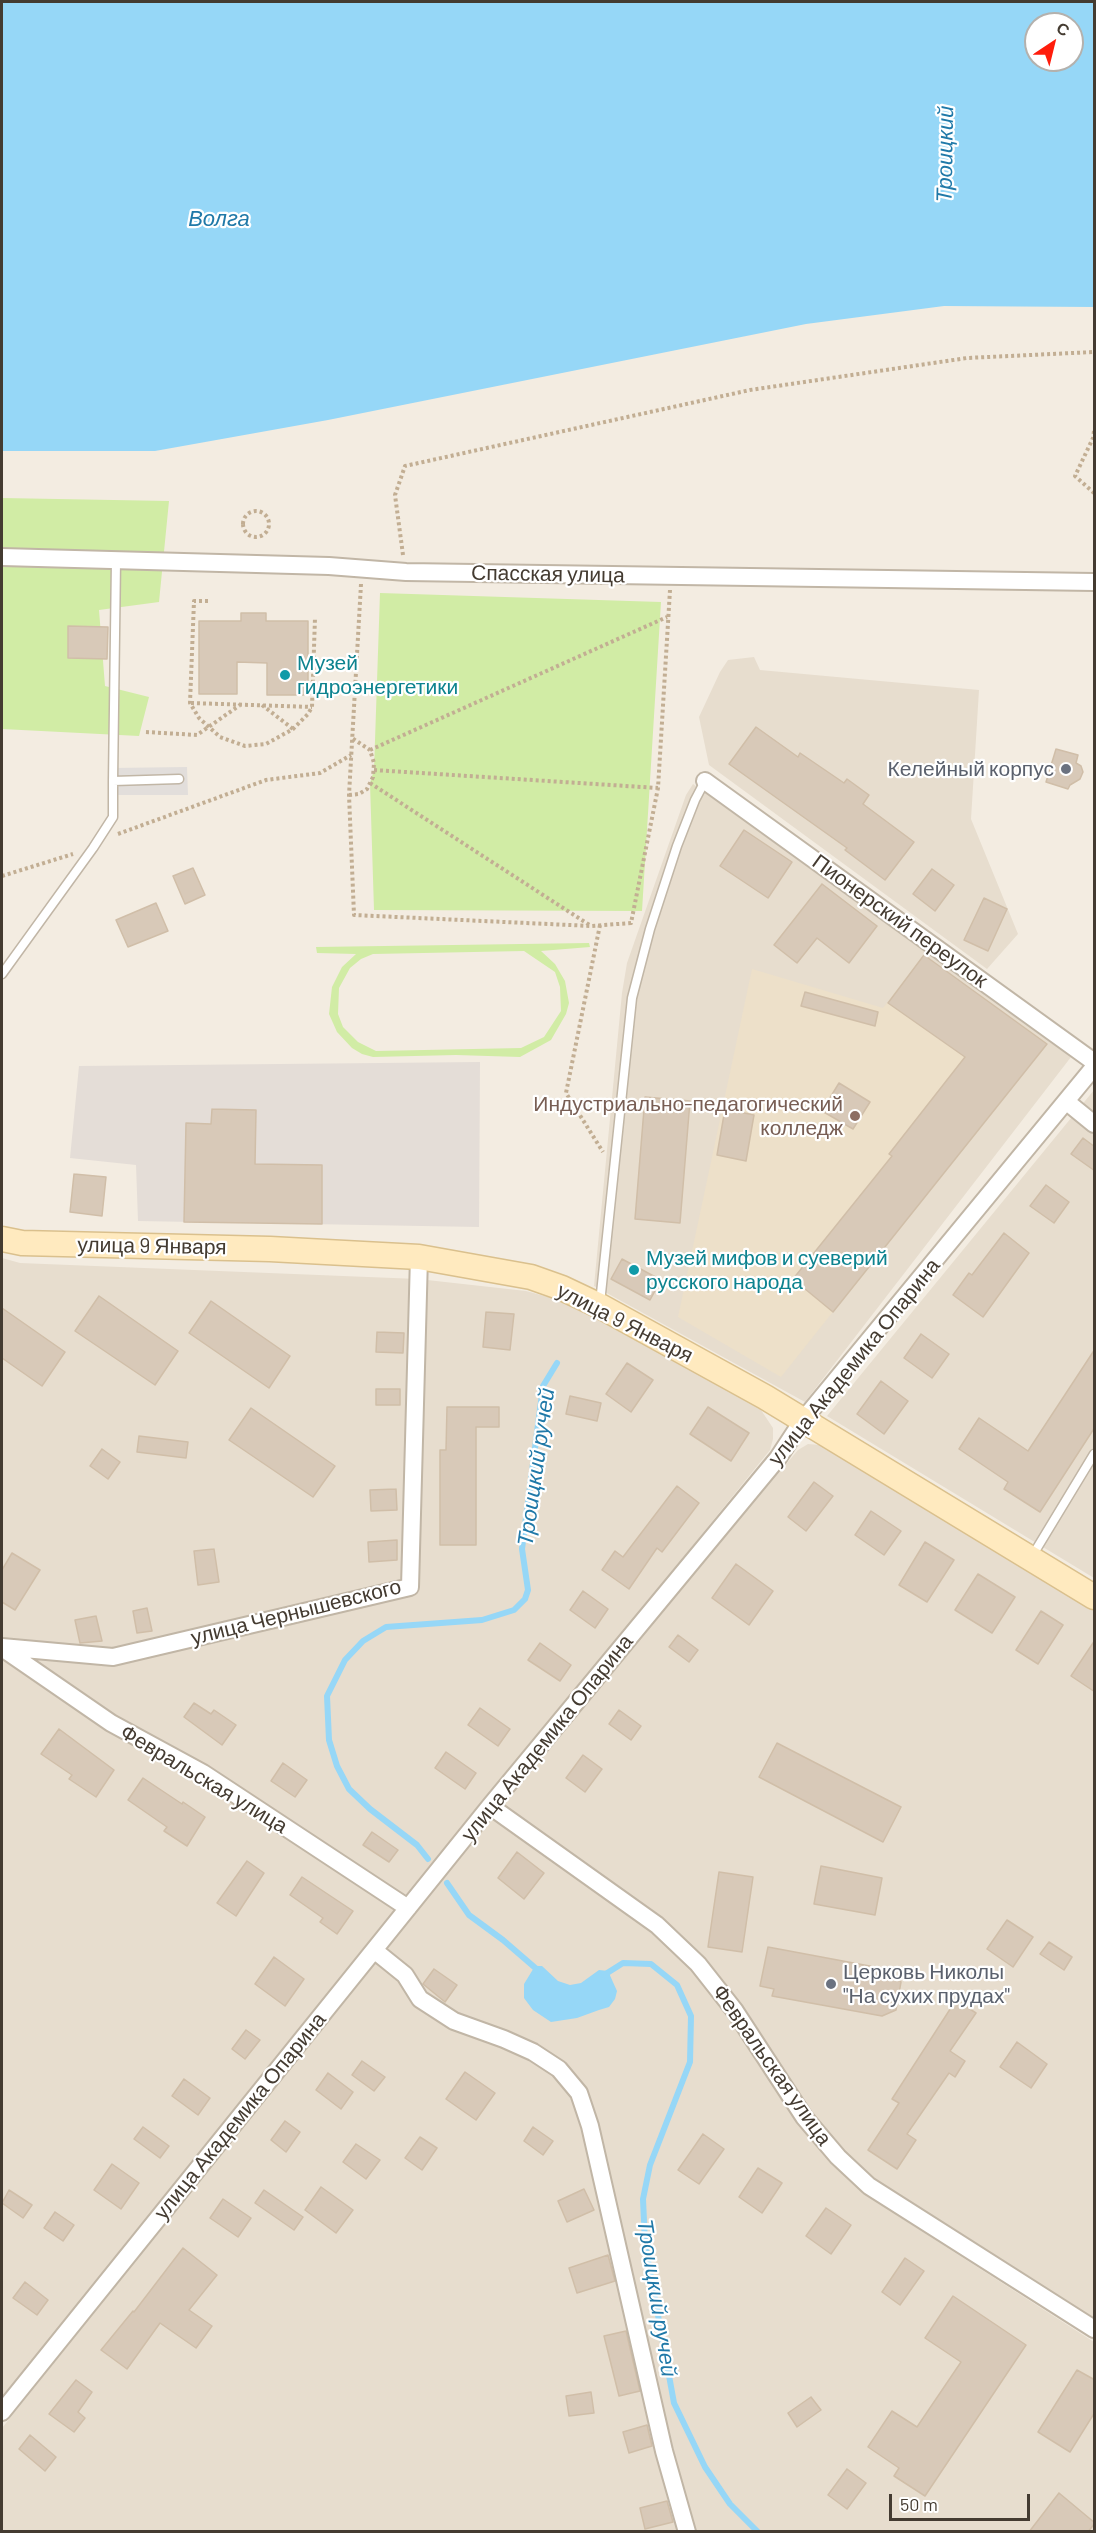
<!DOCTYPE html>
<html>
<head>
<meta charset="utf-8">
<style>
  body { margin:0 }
  #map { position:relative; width:1096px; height:2533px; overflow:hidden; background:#f3ece1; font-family:Barlow,sans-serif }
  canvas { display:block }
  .frame { position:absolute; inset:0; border:3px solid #443b31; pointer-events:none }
  .north { position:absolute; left:1024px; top:12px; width:60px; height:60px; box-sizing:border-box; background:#fff; border:2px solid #b4b1ad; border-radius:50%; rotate:35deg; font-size:16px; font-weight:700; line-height:24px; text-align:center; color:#443b31 }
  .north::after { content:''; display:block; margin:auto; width:21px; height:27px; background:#ff1d0c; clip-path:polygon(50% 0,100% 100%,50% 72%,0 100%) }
  .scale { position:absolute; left:889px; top:2494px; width:141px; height:27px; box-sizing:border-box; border:3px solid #443b31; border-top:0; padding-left:8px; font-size:18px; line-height:21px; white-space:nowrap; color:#443b31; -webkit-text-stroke:4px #fff; paint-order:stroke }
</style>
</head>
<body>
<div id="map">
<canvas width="1096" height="2533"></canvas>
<div class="frame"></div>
<div class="north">С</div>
<div class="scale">50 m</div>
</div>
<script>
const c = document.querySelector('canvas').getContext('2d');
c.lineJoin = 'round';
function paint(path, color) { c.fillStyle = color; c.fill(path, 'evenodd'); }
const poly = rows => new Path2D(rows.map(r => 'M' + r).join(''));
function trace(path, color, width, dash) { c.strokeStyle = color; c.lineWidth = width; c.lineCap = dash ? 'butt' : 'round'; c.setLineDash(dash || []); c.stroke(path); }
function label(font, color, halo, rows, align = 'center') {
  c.font = font + ' Barlow,sans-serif'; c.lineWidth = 4.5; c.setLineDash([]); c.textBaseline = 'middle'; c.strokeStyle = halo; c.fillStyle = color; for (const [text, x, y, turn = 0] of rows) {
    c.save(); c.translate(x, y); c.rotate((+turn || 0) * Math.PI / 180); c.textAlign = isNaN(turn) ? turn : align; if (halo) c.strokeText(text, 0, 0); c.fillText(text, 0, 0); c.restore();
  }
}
const residential = poly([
  [754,657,760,670,979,690,971,819,1018,934,987,969,709,765,699,717,720,672,728,660],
  [693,784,1071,1057,805,1402,594,1286,622,993,627,963,686,795],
  [1094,1090,1094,1578,827,1416],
  [2,1258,20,1263,418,1279,526,1291,559,1300,593,1314,759,1407,773,1428,773,1439,770,1450,2,2400],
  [808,1444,820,1445,1094,1611,1094,2320,907,2204,871,2178,842,2150,809,2112,702,1959,501,1805,798,1450],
  [492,1814,654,1929,695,1967,865,2191,898,2216,1094,2342,1094,2531,2,2531,2,2428]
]);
const industrial = poly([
  [480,1062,479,1227,138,1221,136,1165,70,1158,79,1066]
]);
const education = poly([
  [924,955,1047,1043,781,1377,678,1317,752,969,883,1008]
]);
const green = poly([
  [2,498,169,501,159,602,99,610,105,686,149,697,139,736,2,729],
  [380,593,661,602,642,911,374,910,370,783,374,770],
  [589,943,590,947,541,951,555,964,565,981,569,1003,566,1014,551,1040,520,1057,456,1055,373,1057,362,1054,352,1048,337,1032,329,1014,332,987,342,967,356,954,317,953,316,947],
  [524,951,555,972,560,987,561,1011,544,1037,521,1048,376,1051,358,1042,343,1027,338,1014,339,988,350,968,361,959,373,954]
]);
const parking = poly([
  [187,767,188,795,113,795,112,768]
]);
const water = poly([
  [2,2,1094,2,1094,307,944,306,806,324,328,420,155,451,2,451],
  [1036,24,1072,24,1072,60,1036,60],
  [535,1966,542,1966,558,1981,570,1985,581,1983,599,1970,608,1971,617,1991,615,1999,609,2007,599,2010,577,2018,551,2022,533,2010,524,1998,524,1984]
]);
const stream = poly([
  [428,1859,417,1845,370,1809,349,1789,337,1766,329,1740,327,1696,345,1660,363,1641,386,1627,482,1620,514,1610,525,1599,528,1590,522,1549,543,1386,557,1363],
  [447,1883,469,1915,503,1940,540,1972],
  [604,1975,623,1963,651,1964,677,1985,691,2016,690,2062,650,2165,643,2199,645,2244,674,2403,705,2467,730,2504,758,2532]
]);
const building = poly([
  [241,613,266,613,266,621,308,621,308,695,267,695,267,663,237,662,237,694,199,694,199,621,241,621,241,613],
  [68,626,108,627,107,659,68,658,68,626],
  [756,727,798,757,800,753,844,783,847,779,869,795,863,804,914,842,885,880,845,850,847,848,729,764,756,727],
  [1056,749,1078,755,1076,763,1081,766,1083,772,1080,779,1070,785,1068,789,1046,782,1056,749],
  [744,830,792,862,768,898,720,866,744,830],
  [193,868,205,895,185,904,173,876,193,868],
  [932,869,954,885,935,911,913,894,932,869],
  [822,884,877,926,849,963,817,938,797,963,774,945,822,884],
  [984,898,1007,909,988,951,964,940,984,898],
  [156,903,168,931,128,947,116,920,156,903],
  [924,955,1047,1044,833,1312,793,1279,892,1156,889,1154,965,1057,888,1003,924,955],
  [805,992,878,1012,875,1026,801,1006,805,992],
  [839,1083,870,1102,853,1129,822,1111,839,1083],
  [645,1097,690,1101,680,1223,635,1219,645,1097],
  [212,1109,256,1110,255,1164,322,1165,322,1224,184,1222,186,1123,211,1124,212,1109],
  [725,1109,754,1115,746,1161,717,1155,725,1109],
  [1083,1138,1095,1147,1095,1171,1071,1154,1083,1138],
  [74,1174,106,1177,102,1216,70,1212,74,1174],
  [1046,1185,1069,1202,1054,1223,1030,1206,1046,1185],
  [1004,1233,1029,1253,983,1317,953,1295,969,1273,972,1275,1004,1233],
  [622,1259,661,1280,650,1300,611,1279,622,1259],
  [99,1296,178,1351,155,1385,75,1331,99,1296],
  [211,1301,290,1356,269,1388,189,1333,211,1301],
  [2,1308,65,1352,42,1386,2,1358,2,1308],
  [486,1312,514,1314,510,1350,483,1347,486,1312],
  [377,1332,404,1333,403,1353,376,1352,377,1332],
  [921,1334,949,1354,932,1378,904,1358,921,1334],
  [1095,1349,1095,1427,1040,1512,1004,1489,1008,1482,959,1449,979,1418,1028,1451,1095,1349],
  [627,1363,653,1380,631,1412,606,1394,627,1363],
  [881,1381,908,1401,884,1434,857,1414,881,1381],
  [376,1389,400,1389,400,1405,376,1405,376,1389],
  [570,1396,601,1403,597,1421,566,1414,570,1396],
  [447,1407,499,1407,499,1427,476,1427,476,1545,440,1545,440,1450,446,1450,447,1407],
  [708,1407,749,1433,731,1461,690,1434,708,1407],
  [251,1408,335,1466,313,1497,229,1440,251,1408],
  [139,1436,188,1442,186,1458,137,1452,139,1436],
  [102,1449,120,1462,108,1479,90,1466,102,1449],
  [814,1482,833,1496,806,1531,788,1517,814,1482],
  [677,1486,699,1503,662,1552,657,1548,629,1589,602,1570,615,1551,623,1557,677,1486],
  [396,1489,397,1510,371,1511,370,1490,396,1489],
  [871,1511,901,1531,884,1555,855,1535,871,1511],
  [397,1540,397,1560,369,1562,368,1542,397,1540],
  [925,1542,954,1560,927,1602,899,1585,925,1542],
  [214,1549,219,1582,198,1585,194,1551,214,1549],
  [12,1553,40,1570,15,1610,2,1602,2,1570,12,1553],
  [736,1564,773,1591,749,1625,712,1598,736,1564],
  [978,1574,1015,1597,992,1633,955,1610,978,1574],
  [583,1591,608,1609,595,1628,570,1610,583,1591],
  [147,1608,152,1631,137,1633,133,1611,147,1608],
  [1041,1611,1063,1625,1038,1664,1016,1650,1041,1611],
  [96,1616,102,1641,80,1643,75,1620,96,1616],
  [678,1635,698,1650,689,1662,669,1647,678,1635],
  [1095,1640,1095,1692,1071,1676,1095,1640],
  [540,1643,571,1665,560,1681,528,1660,540,1643],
  [194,1703,211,1714,214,1710,236,1725,222,1745,184,1717,194,1703],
  [480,1708,510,1729,498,1746,468,1725,480,1708],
  [619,1710,641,1726,631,1740,609,1724,619,1710],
  [59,1729,114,1770,96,1797,69,1779,72,1775,41,1754,59,1729],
  [777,1743,901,1807,883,1842,759,1777,777,1743],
  [446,1752,476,1773,465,1789,435,1768,446,1752],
  [583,1755,602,1769,585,1792,566,1778,583,1755],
  [283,1763,307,1780,295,1797,271,1781,283,1763],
  [143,1778,182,1804,183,1802,205,1817,187,1846,164,1831,167,1827,128,1800,143,1778],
  [372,1832,398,1850,389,1862,363,1845,372,1832],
  [517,1852,544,1873,524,1899,498,1878,517,1852],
  [247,1861,264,1873,236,1916,217,1903,247,1861],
  [821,1866,882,1878,875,1915,814,1904,821,1866],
  [719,1872,753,1877,742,1952,708,1947,719,1872],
  [302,1877,353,1911,337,1934,320,1922,323,1918,290,1895,302,1877],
  [1007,1920,1033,1937,1013,1967,987,1949,1007,1920],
  [1049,1942,1072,1957,1064,1970,1040,1954,1049,1942],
  [768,1947,891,1970,901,1982,896,2010,882,2016,772,1996,774,1989,760,1986,768,1947],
  [274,1957,304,1979,285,2006,255,1984,274,1957],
  [434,1969,457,1985,445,2002,423,1984,434,1969],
  [956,2000,976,2013,950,2051,965,2061,955,2077,949,2073,907,2134,916,2140,897,2169,868,2150,899,2103,892,2099,956,2000],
  [246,2030,260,2040,245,2059,232,2049,246,2030],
  [1017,2042,1047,2064,1031,2088,1000,2067,1017,2042],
  [362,2061,385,2077,374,2091,352,2075,362,2061],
  [465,2072,495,2093,476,2120,446,2099,465,2072],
  [328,2073,353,2092,341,2109,316,2090,328,2073],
  [184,2079,210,2098,198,2115,172,2096,184,2079],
  [285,2121,300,2132,286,2152,271,2140,285,2121],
  [143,2127,169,2146,160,2158,134,2139,143,2127],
  [533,2127,553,2141,543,2155,524,2141,533,2127],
  [703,2134,724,2149,699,2184,678,2170,703,2134],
  [420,2137,437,2148,422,2170,405,2158,420,2137],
  [356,2144,380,2160,366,2179,343,2162,356,2144],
  [112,2164,139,2183,121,2209,94,2190,112,2164],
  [758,2168,782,2183,762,2213,739,2197,758,2168],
  [321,2187,353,2210,336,2233,305,2210,321,2187],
  [584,2189,594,2210,567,2222,558,2201,584,2189],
  [9,2190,32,2205,23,2218,2,2203,9,2190],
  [264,2190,303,2217,294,2230,255,2203,264,2190],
  [223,2199,251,2218,238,2237,210,2218,223,2199],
  [826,2208,851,2225,831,2254,806,2236,826,2208],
  [55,2212,74,2225,63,2241,44,2228,55,2212],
  [183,2248,217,2275,189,2310,212,2326,196,2348,160,2323,127,2369,101,2350,133,2311,134,2312,183,2248],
  [608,2255,615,2281,577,2293,569,2268,608,2255],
  [905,2258,924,2271,900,2305,882,2292,905,2258],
  [25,2282,48,2300,37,2315,13,2298,25,2282],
  [953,2296,1026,2345,925,2496,894,2476,899,2468,868,2447,892,2411,917,2427,961,2362,925,2338,953,2296],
  [626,2331,640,2391,619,2396,604,2336,626,2331],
  [1077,2370,1095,2380,1095,2412,1070,2452,1038,2432,1077,2370],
  [76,2380,92,2392,78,2412,85,2418,74,2432,49,2414,76,2380],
  [591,2392,594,2413,569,2416,566,2396,591,2392],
  [811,2397,821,2410,797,2427,788,2413,811,2397],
  [647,2425,652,2446,629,2453,623,2432,647,2425],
  [30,2435,56,2457,45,2471,19,2449,30,2435],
  [847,2469,866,2483,847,2509,828,2495,847,2469],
  [1059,2493,1095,2523,1088,2532,1029,2532,1059,2493],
  [667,2501,673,2522,645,2529,640,2508,667,2501]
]);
const path = poly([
  [1094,431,1093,438,1075,476,1094,493],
  '243 524a13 13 0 1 1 26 0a13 13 0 1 1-26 0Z',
  [403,555,395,495,405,466,750,390,967,358,1094,352],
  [361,584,349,795,354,915,591,926,631,923,658,788,670,590],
  [208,601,194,601,190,703,199,718,220,737,245,746,266,744,293,729,308,714,312,707,315,618],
  [191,703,312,707],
  [262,705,293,729],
  [146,732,197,735,240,705],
  [370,750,667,617],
  [374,770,658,788],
  [370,783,591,926],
  [349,795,359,794,367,789,373,777,374,763,370,750,352,738],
  [118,834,266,780,320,773,351,755],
  [2,876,73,854],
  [600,925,566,1093,603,1152]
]);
const lane = poly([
  [113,781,116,561],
  [2,974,93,848,113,817,113,781,179,779],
  [600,1303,632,998,650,929,677,846,695,800,705,781],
  [1031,1558,1094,1454]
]);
const street = poly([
  [2,557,329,566,406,572,1094,582],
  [705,781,1094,1062],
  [1067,1102,1094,1124],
  [2,1647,113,1657,410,1587,419,1257],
  [2,1648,111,1723,203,1773,408,1908],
  [490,1806,657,1925,698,1964,735,2011,804,2117,838,2157,869,2186,1094,2329],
  [374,1950,405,1975,420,1999,454,2021,504,2039,533,2052,559,2069,579,2093,590,2126,664,2451,687,2532],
  [2,2412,490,1806,778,1458,803,1420,1094,1067]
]);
const secondary = poly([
  [2,1239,22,1243,270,1249,419,1257,531,1277,562,1288,600,1306,765,1397,1094,1597]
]);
const markers = [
  [285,675,6,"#0f9aa8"],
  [1066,769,6,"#6b7280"],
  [855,1116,6,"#8d6e63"],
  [634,1270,6,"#0f9aa8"],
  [831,1984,6,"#6b7280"]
];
const streetNames = [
  ["Спасская улица",548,574,1],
  ["Пионерский переулок",900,921,36],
  ["улица 9 Января",152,1246,1],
  ["улица 9 Января",625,1323,27],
  ["улица Академика Опарина",854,1362,-51],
  ["улица Чернышевского",296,1612,-14],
  ["улица Академика Опарина",547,1738,-51],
  ["Февральская улица",204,1779,31],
  ["Февральская улица",772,2065,55],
  ["улица Академика Опарина",240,2116,-51]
];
const cultureNames = [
  ["Музей",297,663],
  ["гидроэнергетики",297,687],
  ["Музей мифов и суеверий",646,1258],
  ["русского народа",646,1282]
];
const worshipNames = [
  ["Келейный корпус",1054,769],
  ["Церковь Николы",843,1972,"left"],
  ["\"На сухих прудах\"",843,1996,"left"]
];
const educationNames = [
  ["Индустриально-педагогический",843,1104],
  ["колледж",843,1128]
];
const waterNames = [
  ["Троицкий",945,154,-89],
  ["Волга",219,219],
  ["Троицкий ручей",536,1467,-82],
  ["Троицкий ручей",657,2298,81]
];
paint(residential, '#e7ddce');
paint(industrial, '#e4ddd7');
paint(education, '#ede0c9');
paint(green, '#d1eca5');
paint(parking, '#e2dedb');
paint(water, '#96d7f7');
trace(stream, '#96d7f7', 6);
paint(building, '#d8c9b8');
trace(building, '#d0bea8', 1.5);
trace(lane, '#c1b6a6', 11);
trace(street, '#c1b6a6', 20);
trace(secondary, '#dac08d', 27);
trace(path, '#c2ae93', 4, [3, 3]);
trace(lane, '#fff', 8);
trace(street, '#fff', 16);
trace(secondary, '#ffeabf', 24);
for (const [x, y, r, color] of markers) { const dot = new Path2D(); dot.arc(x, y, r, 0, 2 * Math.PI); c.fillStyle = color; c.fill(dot); trace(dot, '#fff', 2); }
label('21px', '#443b31', '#fff', streetNames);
label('21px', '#0d838f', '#fff', cultureNames, 'left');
label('21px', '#5b616d', '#fff', worshipNames, 'right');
label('21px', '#785e54', '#fff', educationNames, 'right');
label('italic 22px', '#2079a8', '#fff', waterNames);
</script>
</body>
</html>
